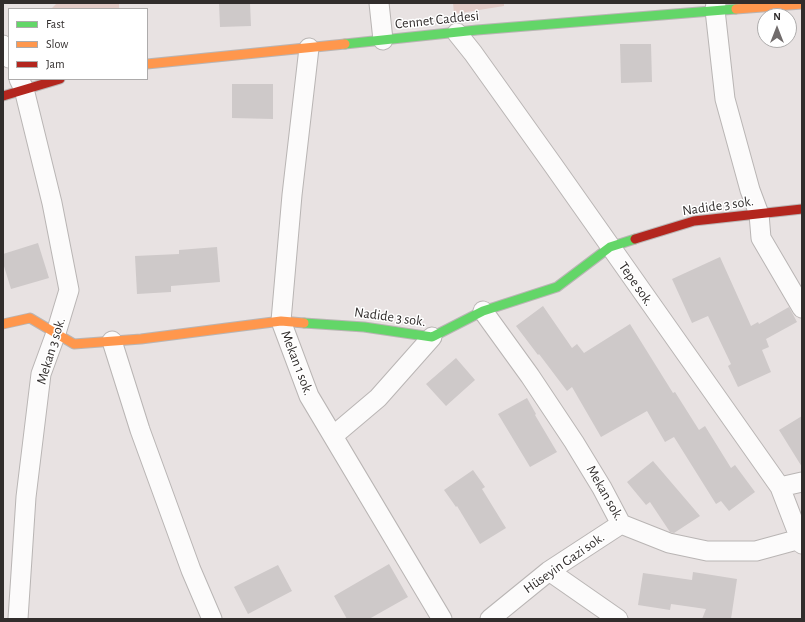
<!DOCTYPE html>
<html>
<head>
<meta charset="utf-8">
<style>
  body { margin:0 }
  #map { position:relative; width:805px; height:622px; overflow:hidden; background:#e8e2e2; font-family:"Alegreya Sans",sans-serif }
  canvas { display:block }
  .frame { position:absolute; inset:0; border:4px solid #312d2c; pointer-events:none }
  .legend { position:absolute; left:8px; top:8px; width:140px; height:72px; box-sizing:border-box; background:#fff; border:1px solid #adabab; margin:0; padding:5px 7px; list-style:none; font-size:12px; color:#312d2c }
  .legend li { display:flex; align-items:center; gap:8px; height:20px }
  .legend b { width:20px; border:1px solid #adabab }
  .north { position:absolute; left:757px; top:8px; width:40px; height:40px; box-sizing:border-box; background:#fff; border:1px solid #adabab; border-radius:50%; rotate:0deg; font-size:11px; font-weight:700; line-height:16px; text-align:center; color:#312d2c }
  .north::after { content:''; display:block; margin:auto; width:14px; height:18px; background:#716c6c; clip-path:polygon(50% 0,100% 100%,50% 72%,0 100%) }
</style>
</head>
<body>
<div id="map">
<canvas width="805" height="622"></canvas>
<div class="frame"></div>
<ul class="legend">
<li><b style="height:5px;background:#63d668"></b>Fast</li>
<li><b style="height:5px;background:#ff974d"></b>Slow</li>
<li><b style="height:5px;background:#b3261e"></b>Jam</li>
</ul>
<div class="north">N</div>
</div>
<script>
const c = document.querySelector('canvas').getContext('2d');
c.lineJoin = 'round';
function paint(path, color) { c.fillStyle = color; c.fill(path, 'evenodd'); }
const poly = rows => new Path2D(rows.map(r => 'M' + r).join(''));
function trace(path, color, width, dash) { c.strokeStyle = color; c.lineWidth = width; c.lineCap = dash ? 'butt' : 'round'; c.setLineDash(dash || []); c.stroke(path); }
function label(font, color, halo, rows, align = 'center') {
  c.font = font + ' "Alegreya Sans",sans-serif'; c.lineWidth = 3; c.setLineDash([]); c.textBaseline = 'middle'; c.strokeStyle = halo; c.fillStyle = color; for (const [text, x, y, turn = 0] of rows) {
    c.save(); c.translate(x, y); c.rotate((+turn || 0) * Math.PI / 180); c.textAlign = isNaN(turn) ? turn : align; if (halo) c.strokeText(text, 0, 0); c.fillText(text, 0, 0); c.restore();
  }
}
const green = poly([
  [57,3,119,3,119,9,51,9],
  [453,3,504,3,504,6,454,14]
]);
const building = poly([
  [219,3,250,3,251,26,220,27],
  [620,44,651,44,652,82,621,83],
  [232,84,273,84,273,119,232,118],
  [38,243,49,278,11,289,3,263,3,254],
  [217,247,220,282,171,286,171,292,137,294,135,256,179,254,179,250],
  [720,257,751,326,758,322,759,324,789,307,797,322,766,339,769,347,762,350,771,372,738,387,728,366,731,364,708,316,692,323,672,279],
  [543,306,572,348,577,344,584,353,630,324,673,393,675,392,699,430,705,426,731,468,735,465,755,492,729,511,721,501,716,504,674,437,665,442,647,411,601,437,572,387,567,391,539,354,538,355,516,326],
  [456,358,475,380,446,406,426,384],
  [527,398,536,414,535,415,557,452,530,467,498,414],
  [802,416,802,467,779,430],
  [653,461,700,516,674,533,670,532,650,502,646,505,627,482],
  [473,470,485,487,482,489,506,528,480,544,457,506,456,507,444,490],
  [389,564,408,597,369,619,347,619,334,596],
  [278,565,292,591,248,614,234,587],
  [693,572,737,579,731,619,702,619,706,609,671,604,670,610,638,605,643,573,692,580]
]);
const street = poly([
  [379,3,383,40],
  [716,3,715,10,725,99,750,190,759,214,761,238,802,308],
  [457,33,473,53,553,165,780,487,802,544],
  [3,45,9,58],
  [309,48,292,195,281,321,309,396,442,619],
  [483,311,530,376,574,442,602,488,621,524,669,543,707,551,756,551,800,539],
  [112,341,140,430,191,570,212,619],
  [333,436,378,398,432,337],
  [780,487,802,482],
  [549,571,618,619],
  [18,619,26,497,41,374,56,333,69,290,52,203,24,89,19,79],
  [490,619,549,571,621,524]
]);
const fast = poly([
  [345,44,477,30,736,9],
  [304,323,364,327,432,337,483,311,557,287,610,247,635,239]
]);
const slow = poly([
  [736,9,802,4],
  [147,64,345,44],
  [3,324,30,318,74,344,141,339,281,321,304,323]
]);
const jam = poly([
  [3,96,60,79],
  [635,239,694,221,802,209]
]);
const streetNames = [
  ["Cennet Caddesi",437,20,-6],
  ["Nadide 3 sok.",718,206,-8],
  ["Tepe sok.",636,284,55],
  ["Nadide 3 sok.",390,317,8],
  ["Mekan 3 sok.",51,351,-73],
  ["Mekan 1 sok.",297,363,69],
  ["Mekan sok.",605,493,60],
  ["Hüseyin Gazi sok.",564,563,-35]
];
paint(green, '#e2cbc7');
paint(building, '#cec9c9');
trace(street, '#b9b5b4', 21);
trace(fast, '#b9b5b4', 11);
trace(slow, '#b9b5b4', 11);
trace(jam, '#b9b5b4', 11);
trace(street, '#fcfbfb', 19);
trace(fast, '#63d668', 9);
trace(slow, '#ff974d', 9);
trace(jam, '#b3261e', 9);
label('14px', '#312d2c', '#fff', streetNames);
</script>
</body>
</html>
